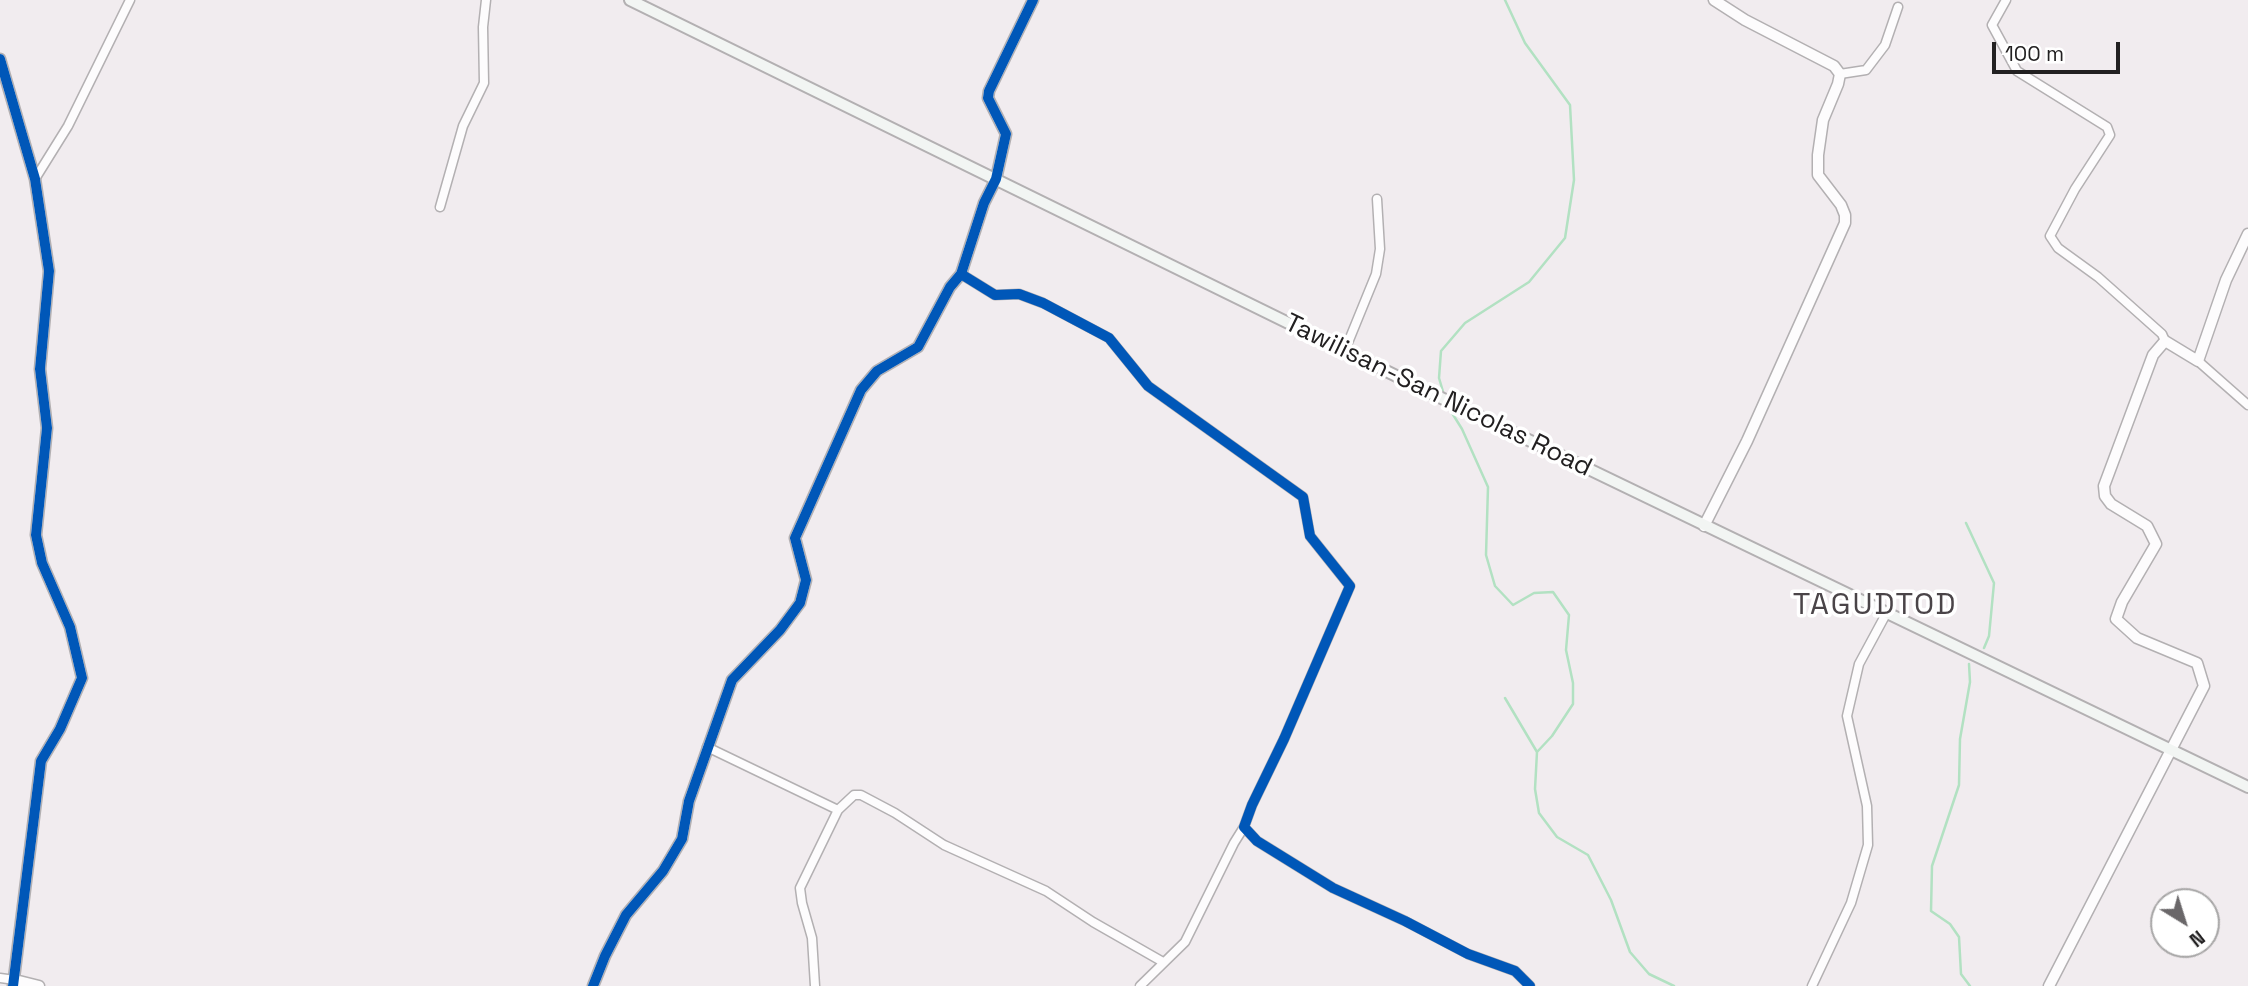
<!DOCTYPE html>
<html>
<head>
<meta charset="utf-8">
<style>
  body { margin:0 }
  #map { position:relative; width:2248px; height:986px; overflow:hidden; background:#f1ecef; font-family:"Space Grotesk",sans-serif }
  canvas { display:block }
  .north { position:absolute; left:2150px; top:888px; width:70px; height:70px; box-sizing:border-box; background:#fff; border:2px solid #a7a6a6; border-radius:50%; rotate:142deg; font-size:19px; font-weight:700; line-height:28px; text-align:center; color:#222021 }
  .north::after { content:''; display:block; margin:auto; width:24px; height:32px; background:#6a6769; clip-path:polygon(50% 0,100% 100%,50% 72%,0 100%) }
  .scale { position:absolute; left:1992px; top:42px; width:128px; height:32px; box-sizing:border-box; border:4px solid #222021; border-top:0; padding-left:9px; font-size:21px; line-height:24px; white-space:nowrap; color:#222021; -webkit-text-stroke:5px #fff; paint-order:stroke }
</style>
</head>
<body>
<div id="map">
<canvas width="2248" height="986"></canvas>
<div class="north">N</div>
<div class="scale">100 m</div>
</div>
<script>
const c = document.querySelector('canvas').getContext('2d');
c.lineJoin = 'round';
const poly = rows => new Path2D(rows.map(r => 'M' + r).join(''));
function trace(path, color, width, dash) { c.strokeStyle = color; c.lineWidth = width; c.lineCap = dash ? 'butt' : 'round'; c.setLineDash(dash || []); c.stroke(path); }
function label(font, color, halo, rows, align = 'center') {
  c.font = font + ' "Space Grotesk",sans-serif'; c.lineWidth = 7; c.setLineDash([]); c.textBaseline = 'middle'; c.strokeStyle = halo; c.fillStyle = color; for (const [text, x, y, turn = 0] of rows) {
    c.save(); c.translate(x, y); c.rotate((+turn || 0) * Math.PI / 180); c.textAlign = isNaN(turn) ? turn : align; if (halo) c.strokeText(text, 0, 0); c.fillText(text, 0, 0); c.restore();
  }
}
const stream = poly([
  [1444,395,1439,378,1441,351,1465,323,1529,282,1565,238,1574,180,1570,105,1525,43,1505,0],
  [1447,405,1462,429,1488,487,1486,555,1495,586,1513,605,1534,593,1553,592,1569,615,1566,650,1573,683,1573,704,1552,736,1537,752,1535,789,1539,813,1557,837,1588,855,1611,900,1630,952,1649,974,1674,986],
  [1966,523,1994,583,1989,636,1984,648],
  [1969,664,1970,682,1960,739,1959,785,1932,866,1931,911,1950,924,1959,937,1961,974,1970,986],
  [1505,698,1537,752]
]);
const minor = poly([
  [2006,0,1992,25,2017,71,2107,127,2110,135,2075,189,2050,236,2058,248,2098,277,2162,334,2165,341],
  [1840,74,1866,70,1885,45,1898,7],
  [35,179,68,126,130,0],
  [440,207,463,126,484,83,483,27,486,0],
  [961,274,995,295,1019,294,1043,303,1109,338,1148,386,1303,497,1310,536,1350,586,1284,739,1252,805,1244,827,1257,841,1333,888,1405,921,1468,954,1515,971,1530,986],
  [1345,350,1376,274,1380,249,1377,199],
  [2198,361,2248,405],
  [707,747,838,810,800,888,802,903,812,938,815,986],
  [838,810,854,795,861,795,895,813,944,845,1046,891,1093,922,1163,962],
  [0,978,15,980],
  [1140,986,1185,942,1234,843,1244,827],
  [1812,986,1851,903,1868,845,1867,806,1847,716,1859,664,1886,614]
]);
const tertiary = poly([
  [0,59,35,179,49,271,40,369,47,428,36,535,42,563,70,627,82,678,60,729,41,761,13,986],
  [1704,526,1747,441,1845,223,1845,215,1841,205,1818,175,1818,155,1823,120,1838,84,1840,74,1834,66,1745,20,1714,0],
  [15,980,39,986],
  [593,986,605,956,626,915,663,871,682,839,689,801,732,680,780,630,800,603,806,580,795,538,861,390,877,371,918,347,950,287,961,274,984,203,996,179,1006,134,988,98,989,91,1033,0],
  [2049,986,2204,686,2197,663,2137,638,2116,619,2122,602,2156,544,2147,526,2111,504,2105,496,2104,486,2153,355,2165,341,2198,361,2226,280,2248,234]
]);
const secondary = poly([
  [630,0,1431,393,2248,787]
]);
const cycleway = poly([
  [0,59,35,179,49,271,40,369,47,428,36,535,42,563,70,627,82,678,60,729,41,761,13,986],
  [961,274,995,295,1019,294,1043,303,1109,338,1148,386,1303,497,1310,536,1350,586,1284,739,1252,805,1244,827,1257,841,1333,888,1405,921,1468,954,1515,971,1530,986],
  [593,986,605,956,626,915,663,871,682,839,689,801,732,680,780,630,800,603,806,580,795,538,861,390,877,371,918,347,950,287,961,274,984,203,996,179,1006,134,988,98,989,91,1033,0]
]);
const streetNames = [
  ["Tawilisan-San Nicolas Road",1438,396,26]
];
const quarterNames = [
  ["TAGUDTOD",1875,606]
];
trace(stream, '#b2e1c2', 2.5);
trace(minor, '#b3b0b2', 11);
trace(tertiary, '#b3b0b2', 13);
trace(secondary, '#b3b0b2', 14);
trace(minor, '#fdfcfd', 8);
trace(tertiary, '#fdfcfd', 10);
trace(secondary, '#f2f5f3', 10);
trace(cycleway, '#0057b8', 10);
label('26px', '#222021', '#fff', streetNames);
c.letterSpacing = '2px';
label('30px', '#4a4448', '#fff', quarterNames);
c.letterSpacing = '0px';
</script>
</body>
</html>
